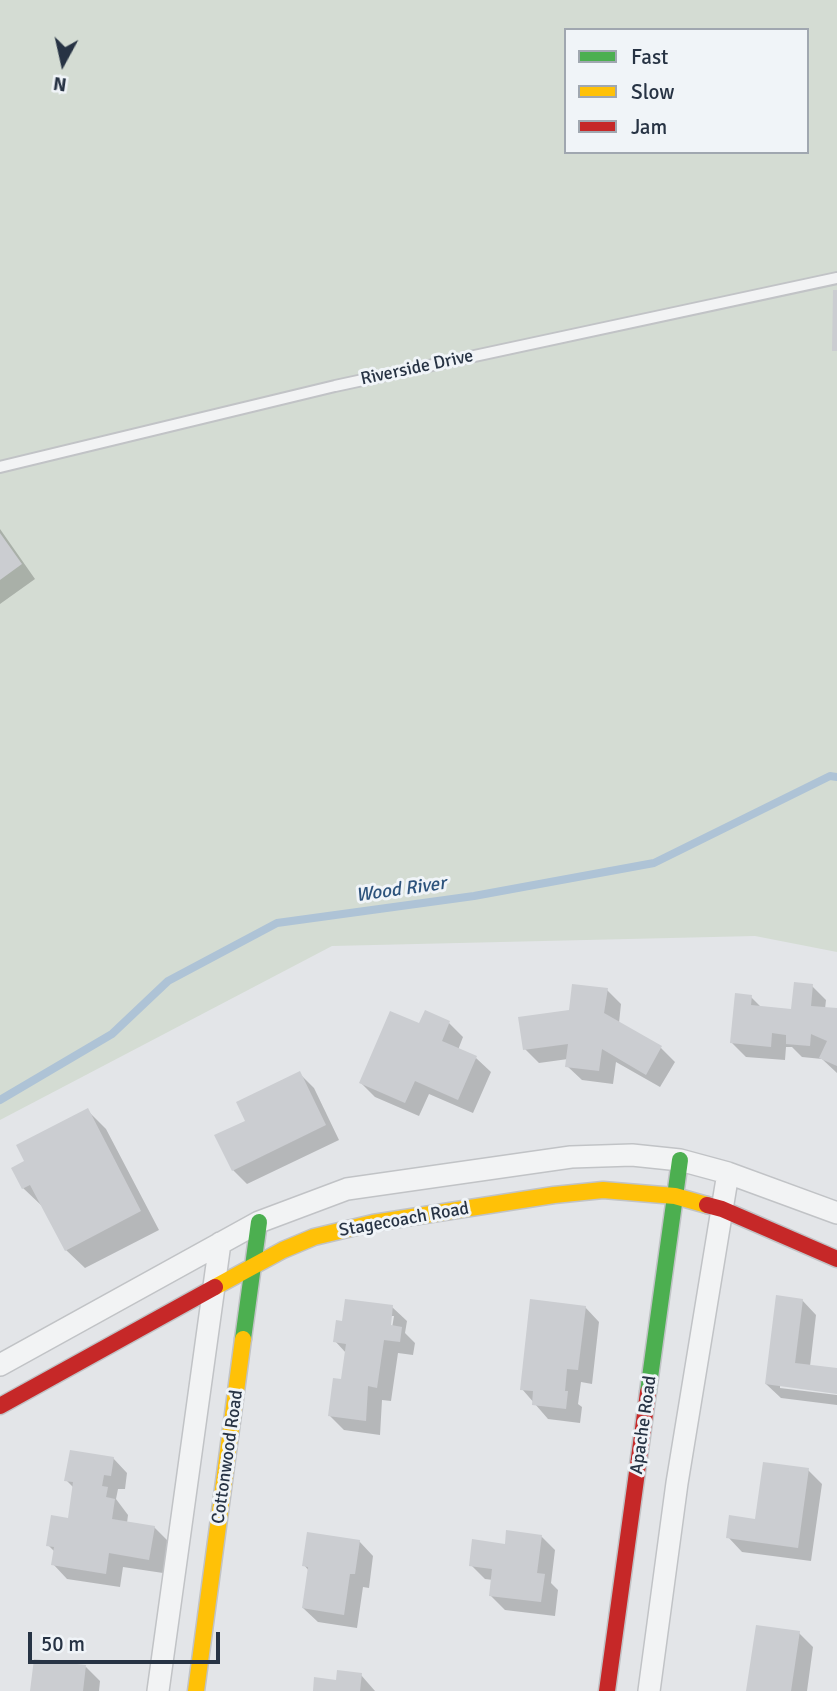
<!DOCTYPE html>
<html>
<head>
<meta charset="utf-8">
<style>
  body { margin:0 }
  #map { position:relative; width:837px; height:1691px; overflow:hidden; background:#e3e5e8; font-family:Signika,sans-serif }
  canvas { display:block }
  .legend { position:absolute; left:564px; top:28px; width:245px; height:126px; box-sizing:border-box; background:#f0f4f8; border:2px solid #a0a7b0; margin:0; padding:9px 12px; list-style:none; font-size:21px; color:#273344 }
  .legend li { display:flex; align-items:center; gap:14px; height:35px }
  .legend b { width:35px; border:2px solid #a0a7b0 }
  .north { position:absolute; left:28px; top:28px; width:70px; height:70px; -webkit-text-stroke:5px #f0f4f8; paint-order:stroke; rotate:188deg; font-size:19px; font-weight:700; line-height:28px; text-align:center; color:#273344 }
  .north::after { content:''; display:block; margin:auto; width:24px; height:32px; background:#273344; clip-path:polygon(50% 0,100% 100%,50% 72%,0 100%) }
  .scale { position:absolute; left:28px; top:1632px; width:192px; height:32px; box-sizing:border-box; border:4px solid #273344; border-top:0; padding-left:9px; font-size:21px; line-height:24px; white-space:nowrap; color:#273344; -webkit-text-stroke:5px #f0f4f8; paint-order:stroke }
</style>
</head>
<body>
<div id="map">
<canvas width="837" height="1691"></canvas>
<ul class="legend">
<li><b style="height:9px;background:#4caf50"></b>Fast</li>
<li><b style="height:9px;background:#ffc107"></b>Slow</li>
<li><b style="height:9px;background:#c62828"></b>Jam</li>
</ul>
<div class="north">N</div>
<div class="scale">50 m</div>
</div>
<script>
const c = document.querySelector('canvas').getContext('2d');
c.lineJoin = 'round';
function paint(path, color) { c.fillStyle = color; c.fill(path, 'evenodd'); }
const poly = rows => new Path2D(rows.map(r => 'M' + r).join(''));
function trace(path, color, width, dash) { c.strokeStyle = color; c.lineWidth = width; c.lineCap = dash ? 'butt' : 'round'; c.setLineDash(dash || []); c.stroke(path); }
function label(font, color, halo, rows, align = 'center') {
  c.font = font + ' Signika,sans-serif'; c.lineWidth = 6; c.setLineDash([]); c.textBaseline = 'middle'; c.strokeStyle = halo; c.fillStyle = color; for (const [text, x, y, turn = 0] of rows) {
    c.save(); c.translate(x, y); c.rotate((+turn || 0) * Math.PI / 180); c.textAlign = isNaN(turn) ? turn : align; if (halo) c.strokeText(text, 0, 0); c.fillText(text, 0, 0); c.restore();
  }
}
const green = poly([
  [0,0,837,0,837,952,755,936,332,946,0,1120],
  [566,30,807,30,807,152,566,152]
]);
const shadow = poly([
  [0,529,35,579,0,604],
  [812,986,826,1000,825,1009,837,1010,837,1073,822,1059,802,1057,792,1047,786,1047,785,1060,746,1057,732,1043,751,997,762,1008,793,1011],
  [607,990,621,1004,619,1023,661,1048,675,1062,660,1087,616,1062,613,1084,582,1080,567,1066,568,1059,539,1063,525,1049,571,1011],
  [449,1023,463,1037,458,1050,476,1058,491,1072,473,1113,429,1094,419,1116,375,1097,361,1083,420,1025],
  [299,1073,314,1088,339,1140,247,1184,233,1170,247,1121],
  [88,1111,106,1129,159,1230,85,1268,66,1250,42,1206,23,1188,26,1162],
  [802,1300,816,1315,810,1366,837,1370,837,1392,780,1385,780,1388,837,1395,837,1405,781,1398,766,1384],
  [392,1307,407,1321,405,1333,415,1343,413,1355,398,1353,391,1401,382,1400,380,1435,344,1430,330,1416,342,1381,346,1353,335,1341,344,1323],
  [390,1316,394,1316,391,1334],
  [585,1307,599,1322,592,1384,581,1382,578,1404,582,1407,580,1423,548,1419,522,1389],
  [113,1458,127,1473,125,1489,118,1489,116,1499,128,1515,127,1523,154,1527,168,1541,163,1573,123,1567,120,1587,67,1579,53,1564,55,1552,48,1545,69,1520,74,1488,66,1480],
  [808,1470,822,1484,811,1561,742,1552,728,1537,757,1521],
  [541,1536,555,1550,551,1583,558,1590,555,1616,505,1610,491,1596,493,1580,485,1579,471,1565],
  [359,1541,373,1556,369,1588,363,1587,357,1628,318,1622,303,1608,309,1571,304,1565],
  [799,1633,813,1647,807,1691,748,1691],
  [86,1667,100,1681,99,1691,31,1691],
  [361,1675,375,1691,314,1691,338,1682]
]);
const stream = poly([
  [0,1100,112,1034,168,981,277,923,474,896,654,863,830,776,837,777]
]);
const building = poly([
  [833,290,837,290,837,351,832,351],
  [0,533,22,564,0,580],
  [794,982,813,984,811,1006,837,1008,837,1066,819,1058,827,1041,811,1034,810,1046,786,1044,786,1035,772,1033,771,1047,730,1043,735,993,752,995,751,1005,791,1009],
  [572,984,608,988,604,1013,662,1046,646,1075,602,1049,599,1071,565,1067,568,1044,523,1050,518,1017,569,1010],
  [425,1010,450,1021,442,1041,477,1056,458,1100,415,1081,405,1103,359,1083,390,1011,419,1023],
  [300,1071,326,1125,232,1171,214,1135,245,1121,236,1102],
  [88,1108,141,1211,65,1251,30,1185,22,1189,11,1168,24,1161,16,1145],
  [776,1295,803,1299,795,1363,837,1368,837,1394,765,1384],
  [345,1299,393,1305,391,1325,402,1327,400,1342,384,1340,377,1388,368,1386,366,1421,328,1416,333,1378,341,1379,346,1344,333,1342,336,1320,342,1321],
  [530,1299,586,1306,578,1370,567,1369,565,1391,568,1391,566,1409,532,1405,533,1391,520,1390],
  [70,1450,114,1457,111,1476,104,1475,102,1486,108,1487,106,1497,115,1499,112,1519,155,1526,149,1560,109,1553,106,1574,51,1565,54,1547,46,1546,51,1515,68,1518,73,1482,64,1481],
  [763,1462,809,1468,798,1548,726,1538,729,1515,755,1519],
  [506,1530,542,1535,537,1573,545,1574,541,1602,489,1596,492,1569,469,1566,472,1539,505,1544],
  [307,1532,360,1540,355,1574,350,1574,344,1615,302,1608,308,1567,302,1566],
  [756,1625,800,1631,791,1691,746,1691],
  [34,1659,86,1665,83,1691,30,1691],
  [337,1670,362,1673,360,1691,313,1691,314,1677,336,1680]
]);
const lane = poly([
  [0,467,335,386,837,278]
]);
const street = poly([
  [0,1365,259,1222,347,1189,571,1157,632,1155,680,1160,728,1173,837,1213],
  [158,1691,220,1243],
  [649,1691,677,1483,728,1173]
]);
const fast = poly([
  [243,1339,259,1222],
  [648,1392,680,1160]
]);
const slow = poly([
  [215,1287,283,1250,314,1237,373,1223,554,1195,603,1190,675,1196,707,1205],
  [196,1691,243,1339]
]);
const jam = poly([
  [707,1205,722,1209,837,1259],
  [0,1406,215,1287],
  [607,1691,648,1392]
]);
const streetNames = [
  ["Riverside Drive",417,368,-12],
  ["Stagecoach Road",404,1220,-10],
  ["Apache Road",644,1425,-82],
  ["Cottonwood Road",228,1457,-82]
];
const waterNames = [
  ["Wood River",401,890,-8]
];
paint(green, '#d4dcd3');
paint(shadow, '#0003');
trace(stream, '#aec3d6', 8);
paint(building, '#cbcdd1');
trace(lane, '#c1c3c6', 14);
trace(street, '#c1c3c6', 24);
trace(fast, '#c1c3c6', 19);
trace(slow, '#c1c3c6', 19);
trace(jam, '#c1c3c6', 19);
trace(lane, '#f2f3f4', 10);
trace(street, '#f2f3f4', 21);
trace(fast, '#4caf50', 16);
trace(slow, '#ffc107', 16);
trace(jam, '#c62828', 16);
label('18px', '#273344', '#f0f4f8', streetNames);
label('italic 19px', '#2d537c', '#f0f4f8', waterNames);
</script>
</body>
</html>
